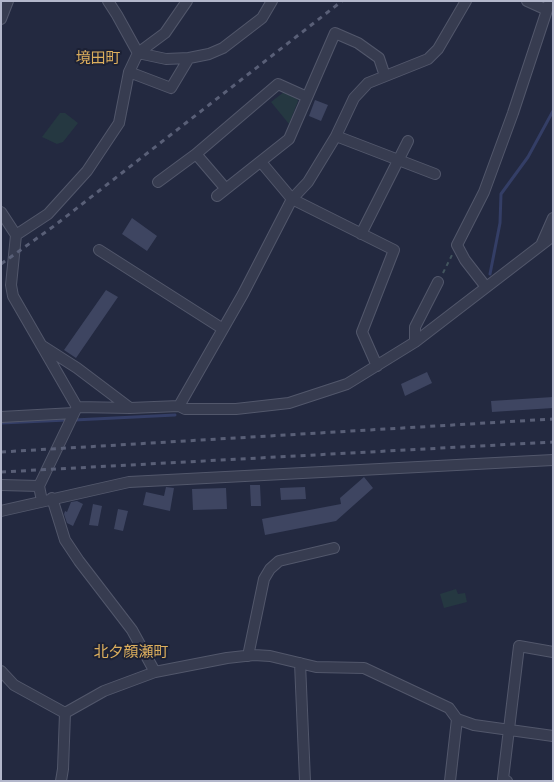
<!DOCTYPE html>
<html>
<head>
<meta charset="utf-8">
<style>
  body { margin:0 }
  #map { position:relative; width:554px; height:782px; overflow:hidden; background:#232940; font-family:Commissioner,sans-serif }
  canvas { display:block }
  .frame { position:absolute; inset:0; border:2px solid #b3b7cb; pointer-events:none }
</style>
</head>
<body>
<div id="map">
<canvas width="554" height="782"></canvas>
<div class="frame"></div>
</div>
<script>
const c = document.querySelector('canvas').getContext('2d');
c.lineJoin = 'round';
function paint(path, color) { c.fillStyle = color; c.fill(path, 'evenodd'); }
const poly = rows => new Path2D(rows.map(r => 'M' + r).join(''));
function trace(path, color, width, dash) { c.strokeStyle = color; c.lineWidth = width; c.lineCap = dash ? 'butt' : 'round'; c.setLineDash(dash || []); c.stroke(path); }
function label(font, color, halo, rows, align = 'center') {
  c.font = font + ' Commissioner,"Noto Sans JP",sans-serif'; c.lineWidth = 4; c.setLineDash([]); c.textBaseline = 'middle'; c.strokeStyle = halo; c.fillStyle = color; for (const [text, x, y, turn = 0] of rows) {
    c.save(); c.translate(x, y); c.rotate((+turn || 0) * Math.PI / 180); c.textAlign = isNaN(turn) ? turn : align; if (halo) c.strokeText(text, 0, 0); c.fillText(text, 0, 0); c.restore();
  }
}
const green = poly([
  [284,92,297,99,298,101,289,124,271,102],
  [60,113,65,113,78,123,63,142,57,144,42,137],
  [456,589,458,594,465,593,467,602,444,608,440,594]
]);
const stream = poly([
  [490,274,500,223,501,194,528,157,553,111],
  [74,420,175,415],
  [1,423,67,420]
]);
const building = poly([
  [315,100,328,105,321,121,309,116],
  [132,218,157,236,147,251,122,234],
  [106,290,118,297,76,358,64,350],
  [427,372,432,383,405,396,401,384],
  [553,397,553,408,492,412,491,401],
  [364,477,373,488,336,521,265,535,262,519,341,504,340,498],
  [250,485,260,485,261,506,251,506],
  [166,487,174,488,170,511,143,505,146,492,164,496],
  [305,487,306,499,281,500,280,488],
  [226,488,227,509,193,510,192,489],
  [77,501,83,504,73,526,67,523,64,514,65,511,67,512,71,502],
  [93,504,102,506,98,526,89,525],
  [118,509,128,511,123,531,114,529]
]);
const path = poly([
  [443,273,452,255]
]);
const minor = poly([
  [108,1,117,15,138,53],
  [527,1,547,10],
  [1,19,8,1],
  [138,53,166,59,189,58],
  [129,72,171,88,189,58,209,54,223,48,262,18,272,1],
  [336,136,435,174],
  [196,154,226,189],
  [261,162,292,199,394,250,362,332,377,366],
  [158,182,196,154,278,84,307,97],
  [217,196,289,139,335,33,358,43,379,58,385,76],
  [1,212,16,235,11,285,13,296,77,407],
  [361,234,408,141],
  [16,235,48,214,87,171,119,123,129,72,138,53,165,33,187,1],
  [542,243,553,218],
  [99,250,223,329],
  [486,287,465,260,457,245,484,192,513,113,550,1],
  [415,342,415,327,438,282],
  [41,345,77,368,130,408],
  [179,406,243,294,292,199,308,182,336,136,354,98,368,83,428,59,438,49,466,1],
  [77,407,130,408,179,406,185,409,236,409,289,403,347,384,415,342,553,236],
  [1,417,74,413],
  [1,485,39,486],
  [52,498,65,540,79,561,132,630,155,672],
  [42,501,39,486,77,407],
  [1,511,129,482,553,460],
  [248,656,264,579,270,569,279,561,334,548],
  [300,663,305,781],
  [1,671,14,685,65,713],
  [65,713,104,691,155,672,227,658,254,655,270,656,316,667,364,668,449,708,457,719,474,725,553,736],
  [61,781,63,769,65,713],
  [450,781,457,719],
  [507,781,503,779,519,646,553,652]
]);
const rail = poly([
  [1,264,54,226,342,1],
  [1,452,553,419],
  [1,472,553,442]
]);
const neighbourhoodNames = [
  ["境田町",98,58],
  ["北夕顔瀬町",131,652]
];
paint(green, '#253841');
trace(stream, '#343e66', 3);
paint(building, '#3e4561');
trace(minor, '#52576b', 12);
trace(path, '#43555e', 2, [4, 4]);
trace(minor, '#373c50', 10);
trace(rail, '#595f77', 3, [5, 5]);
label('15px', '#ddaf5d', '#1c2135', neighbourhoodNames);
</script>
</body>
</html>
